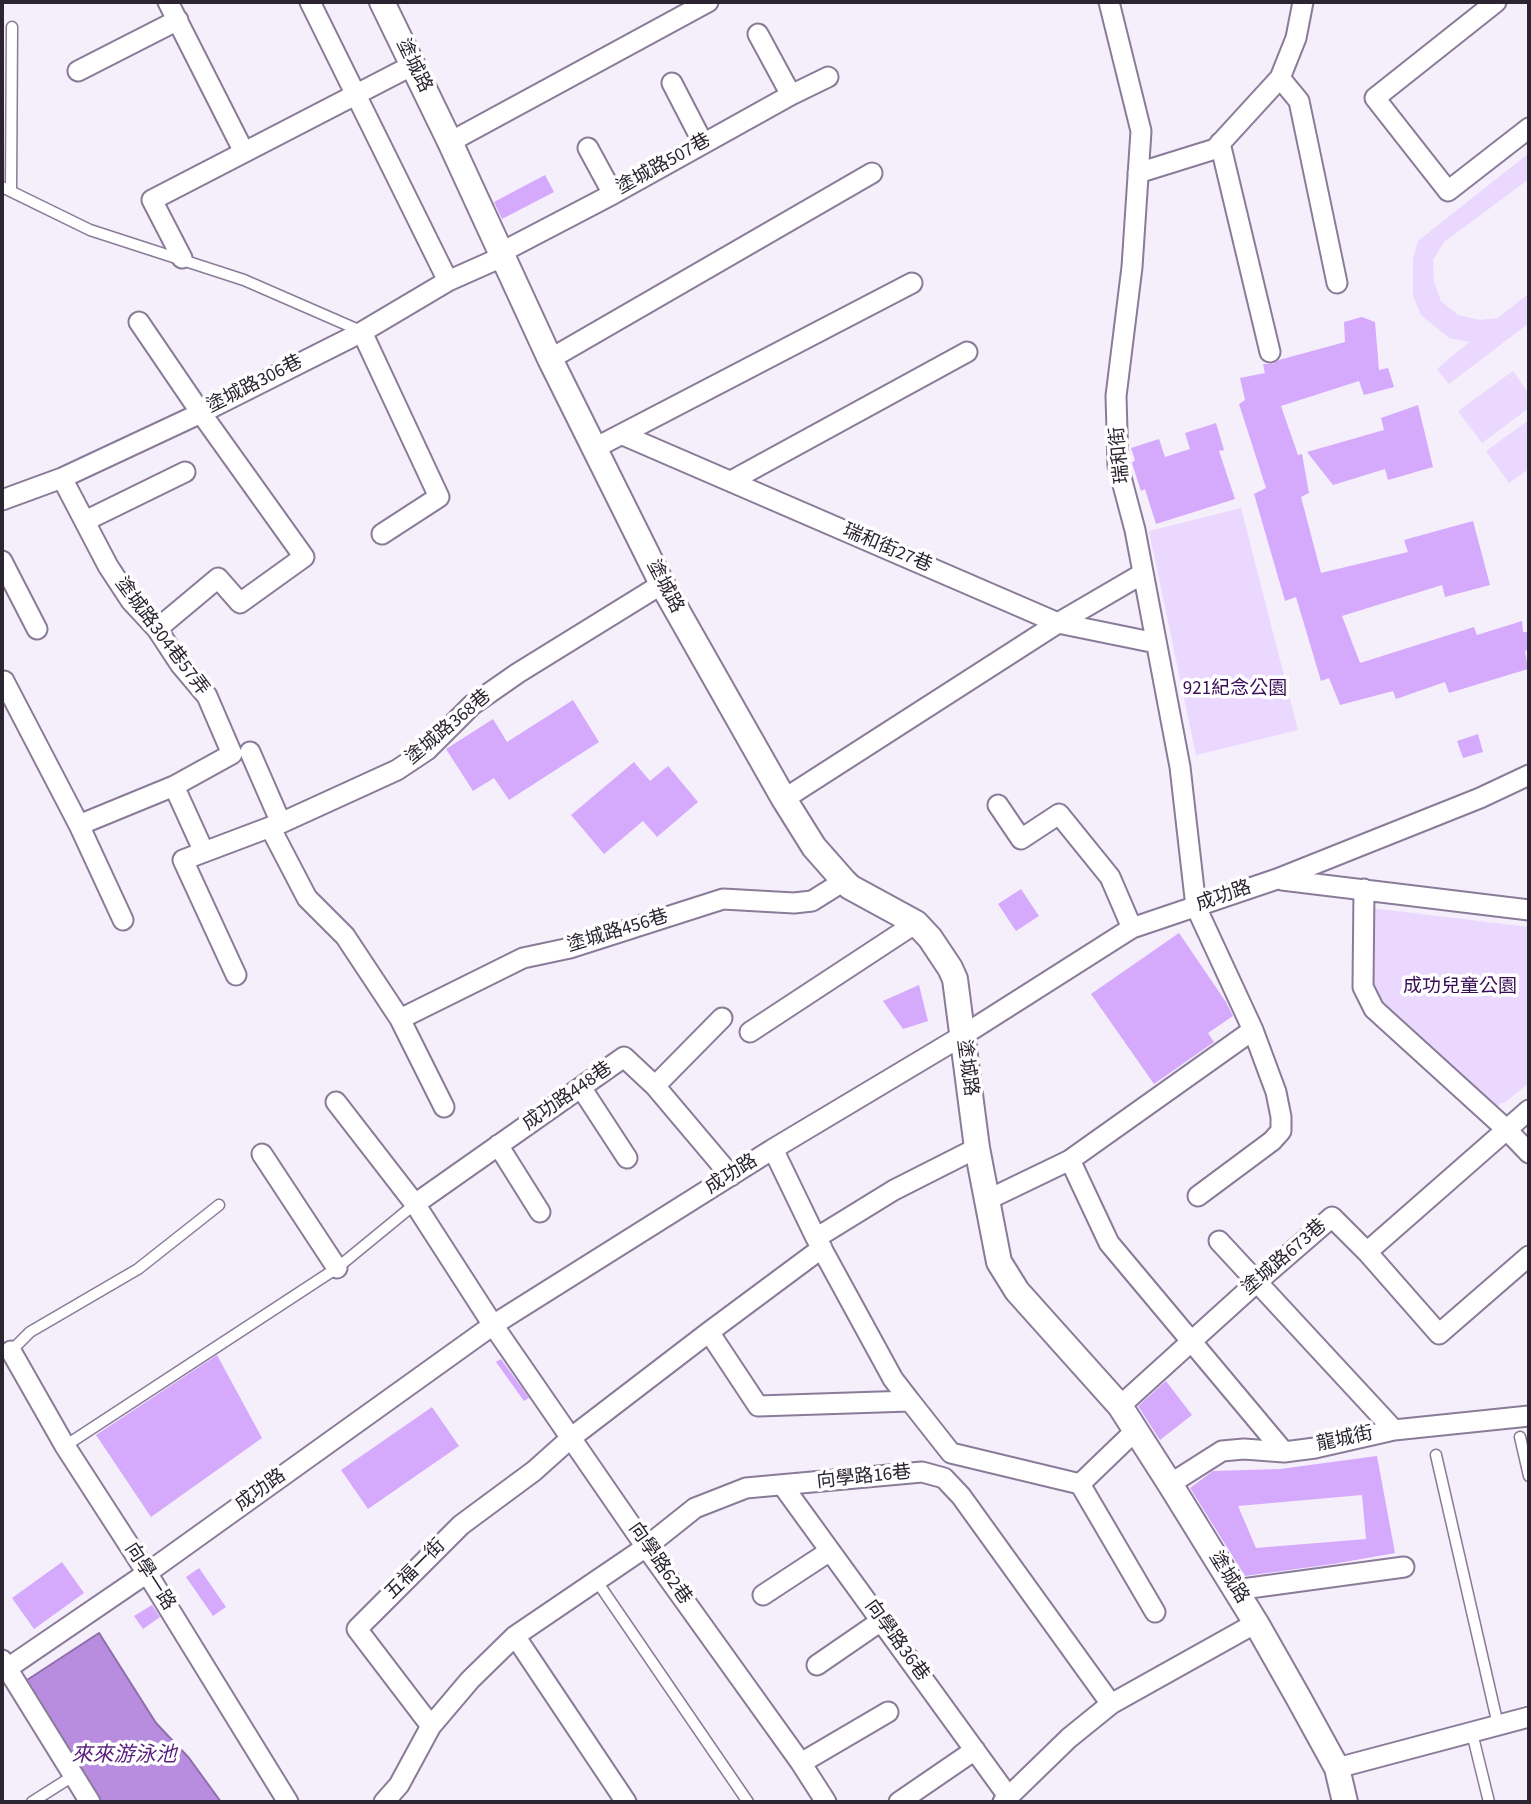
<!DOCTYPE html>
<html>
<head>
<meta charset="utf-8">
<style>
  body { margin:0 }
  #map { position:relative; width:1531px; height:1804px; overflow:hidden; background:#f5eefb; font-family:"Source Sans 3",sans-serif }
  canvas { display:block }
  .frame { position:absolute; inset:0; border:4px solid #2b2531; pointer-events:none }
</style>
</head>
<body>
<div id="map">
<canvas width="1531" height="1804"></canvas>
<div class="frame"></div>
</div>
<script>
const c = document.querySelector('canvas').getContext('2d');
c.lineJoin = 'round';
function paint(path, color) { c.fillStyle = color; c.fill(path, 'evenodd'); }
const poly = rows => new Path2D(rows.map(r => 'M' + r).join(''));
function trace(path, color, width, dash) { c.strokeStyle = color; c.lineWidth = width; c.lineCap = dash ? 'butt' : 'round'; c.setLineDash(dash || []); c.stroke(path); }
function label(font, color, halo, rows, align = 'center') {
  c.font = font + ' "Source Sans 3","Noto Sans TC",sans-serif'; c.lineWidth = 7; c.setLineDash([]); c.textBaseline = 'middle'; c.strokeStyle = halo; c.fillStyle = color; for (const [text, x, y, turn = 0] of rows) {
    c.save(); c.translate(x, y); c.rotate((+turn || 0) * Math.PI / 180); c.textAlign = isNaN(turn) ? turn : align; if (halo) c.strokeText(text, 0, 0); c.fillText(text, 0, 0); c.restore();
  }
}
const green = poly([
  [1529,153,1529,179,1444,242,1433,260,1434,282,1441,301,1458,315,1480,320,1498,318,1529,293,1529,323,1449,384,1437,369,1469,342,1449,338,1421,315,1413,296,1413,259,1418,241],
  [1513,371,1529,394,1529,408,1482,443,1458,411],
  [1529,420,1529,469,1509,483,1486,451],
  [1241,508,1298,730,1196,755,1149,531],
  [1371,908,1529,927,1529,1083,1504,1103,1500,1103,1498,1108,1480,1105,1367,995]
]);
const water = poly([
  [99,1633,156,1723,189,1758,221,1802,99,1802,24,1682,99,1633]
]);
const building = poly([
  [545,175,554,192,502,219,494,202],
  [1362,317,1375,322,1379,370,1388,368,1394,387,1364,395,1359,381,1281,406,1298,455,1302,454,1309,493,1301,497,1321,573,1408,552,1404,540,1473,521,1490,585,1445,597,1442,585,1342,616,1360,663,1474,627,1477,635,1522,621,1523,632,1529,632,1529,649,1525,651,1528,669,1449,693,1445,682,1396,699,1393,691,1340,705,1329,678,1321,681,1296,597,1285,601,1254,494,1266,488,1239,404,1245,400,1240,378,1265,373,1263,364,1273,364,1279,360,1345,342,1344,322],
  [1418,405,1433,467,1388,480,1385,469,1333,485,1307,452,1384,430,1381,418],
  [1216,423,1224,450,1219,451,1235,499,1156,524,1145,489,1141,491,1132,463,1135,460,1131,448,1159,439,1165,457,1190,449,1185,433],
  [573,700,599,742,509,800,494,778,473,791,446,749,493,719,507,742],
  [1478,734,1483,752,1463,758,1457,741],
  [634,762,650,781,668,766,698,802,657,837,643,821,604,854,571,815],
  [1021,889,1039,916,1016,931,998,904],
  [1179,933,1226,1002,1233,1016,1208,1033,1214,1042,1154,1084,1091,994],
  [919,985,928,1021,903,1029,883,1001],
  [217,1355,262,1438,151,1517,96,1435],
  [501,1359,529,1398,524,1401,496,1362],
  [1166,1381,1192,1415,1160,1440,1138,1406],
  [432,1407,459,1446,368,1509,341,1470],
  [1377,1456,1395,1553,1333,1564,1245,1576,1190,1488,1213,1471,1280,1469],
  [1362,1495,1366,1539,1256,1548,1238,1506],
  [62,1562,84,1593,34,1629,12,1598],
  [199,1568,226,1607,213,1616,186,1577],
  [152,1605,160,1617,143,1629,134,1616]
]);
const service = poly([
  [2,187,90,230,244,280,361,331],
  [11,191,12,27],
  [11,1351,30,1332,138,1269,219,1205],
  [1520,1437,1529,1476],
  [65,1446,337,1268,415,1204],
  [1436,1455,1498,1725],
  [596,1580,748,1802],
  [1472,1733,1489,1802],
  [32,1802,73,1776]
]);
const minor = poly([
  [168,2,244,152],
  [310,2,448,281],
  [1109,2,1141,131,1132,267,1116,396,1118,466,1135,530,1180,767,1196,907,1253,1030,1276,1092,1281,1117,1281,1131,1272,1141,1198,1196],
  [1303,2,1296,38,1280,78,1299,101,1337,283],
  [1496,2,1375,98,1448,191,1529,128],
  [758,34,791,95],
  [78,71,178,20],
  [672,83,703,143],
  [450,142,708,2],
  [1220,143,1270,352],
  [588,148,613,194],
  [1138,173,1215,149,1280,78],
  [500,253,613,194,791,95,828,77],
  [182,258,152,200,413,65],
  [139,322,201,413,304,557,240,603,218,578,157,629],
  [362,332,439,497,382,534],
  [550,359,872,173],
  [623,435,1058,623,1156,643],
  [595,448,912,283],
  [62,478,108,566,131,601,157,629,180,664,207,696,232,754,174,786,79,825],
  [731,481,967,352],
  [2,500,62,478,201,413,362,332,448,281,502,257],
  [85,521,185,472],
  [2,561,37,629],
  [2,683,4,681,79,825,123,920],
  [250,752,281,823],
  [174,786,204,852],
  [784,799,1058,623,1142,574],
  [998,805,1021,839,1059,814,1110,877,1132,928],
  [270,827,307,898,345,936,400,1019,444,1107],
  [1282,880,1529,910],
  [1364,889,1363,987,1374,1009,1506,1129,1529,1153],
  [236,975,183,860,281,823,397,770,427,750,472,705,518,673,662,584],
  [400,1019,523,958,570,948,723,899,794,903,812,901,844,881],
  [750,1032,916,923],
  [655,1086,722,1018],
  [582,1089,627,1158],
  [336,1102,415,1204,493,1325,646,1547,801,1763,826,1802],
  [498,1145,540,1212],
  [773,1149,816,1238,893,1379,910,1401],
  [262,1154,337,1268],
  [1070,1160,1109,1243,1284,1452],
  [987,1200,1070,1160,1253,1030],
  [415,1204,624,1057,655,1086,731,1176],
  [816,1238,894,1190,977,1148],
  [1219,1241,1394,1430],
  [1367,1252,1529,1110],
  [709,1332,758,1406,910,1401,951,1453,1080,1484,1135,1431],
  [11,1351,65,1446,147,1573,288,1802],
  [1120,1406,1257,1282,1332,1217,1367,1252,1439,1334,1529,1256],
  [1080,1484,1155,1612],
  [1170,1484,1222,1451,1244,1449,1284,1452,1315,1448,1394,1430,1529,1416],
  [783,1486,1008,1796],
  [1235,1590,1404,1567],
  [763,1595,830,1551],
  [515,1636,626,1802],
  [2,1660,90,1802],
  [817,1665,881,1621],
  [2,1672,147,1573,493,1325,773,1149,962,1036,1132,928,1277,879,1480,798,1529,775],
  [431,1726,357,1629,461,1525,534,1471,572,1437,709,1332,822,1248],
  [801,1763,888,1712],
  [1337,1768,1529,1717],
  [384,1802,399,1785,431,1726,470,1680,515,1636,646,1547,695,1508,746,1488,922,1472,944,1478,961,1496,1111,1704],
  [899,1802,975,1750],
  [1003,1802,1069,1738,1111,1704,1256,1623]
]);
const tertiary = poly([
  [382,2,450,142,550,359,662,584,784,799,814,847,844,881,850,887,916,923,930,938,950,968,955,979,977,1148,999,1262,1017,1291,1120,1406,1170,1484,1256,1623,1298,1697,1337,1768,1345,1802]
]);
const streetNames = [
  ["塗城路",413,66,64],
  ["塗城路507巷",664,165,-29],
  ["塗城路306巷",255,385,-27],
  ["瑞和街",1121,455,-96],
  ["瑞和街27巷",887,549,23],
  ["塗城路",664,587,62],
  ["塗城路304巷57弄",161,637,53],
  ["塗城路368巷",449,728,-40],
  ["成功路",1224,897,-19],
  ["塗城路456巷",618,932,-17],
  ["塗城路",966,1068,82],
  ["成功路448巷",568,1097,-35],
  ["成功路",732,1175,-32],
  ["塗城路673巷",1285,1258,-41],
  ["龍城街",1345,1440,-12],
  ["向學路16巷",864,1478,-6],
  ["成功路",261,1491,-36],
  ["向學路62巷",659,1564,55],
  ["五福一街",416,1570,-45],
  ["向學一路",149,1577,57],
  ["塗城路",1228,1578,58],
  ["向學路36巷",896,1641,54]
];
const parkNames = [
  ["921紀念公園",1235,690],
  ["成功兒童公園",1460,988]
];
const waterNames = [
  ["來來游泳池",124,1756]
];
paint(green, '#ebd8fe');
paint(water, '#b88ddf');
trace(water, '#8e6eab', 2);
paint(building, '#d5aafd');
trace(service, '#8a7b98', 13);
trace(minor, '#8a7b98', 23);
trace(tertiary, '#8a7b98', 28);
trace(service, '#fff', 10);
trace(minor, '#fff', 19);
trace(tertiary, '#fff', 24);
label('19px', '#2b2531', '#fff', streetNames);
label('19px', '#3a0e57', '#fff', parkNames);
label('italic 21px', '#571e7d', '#fff', waterNames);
</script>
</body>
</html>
